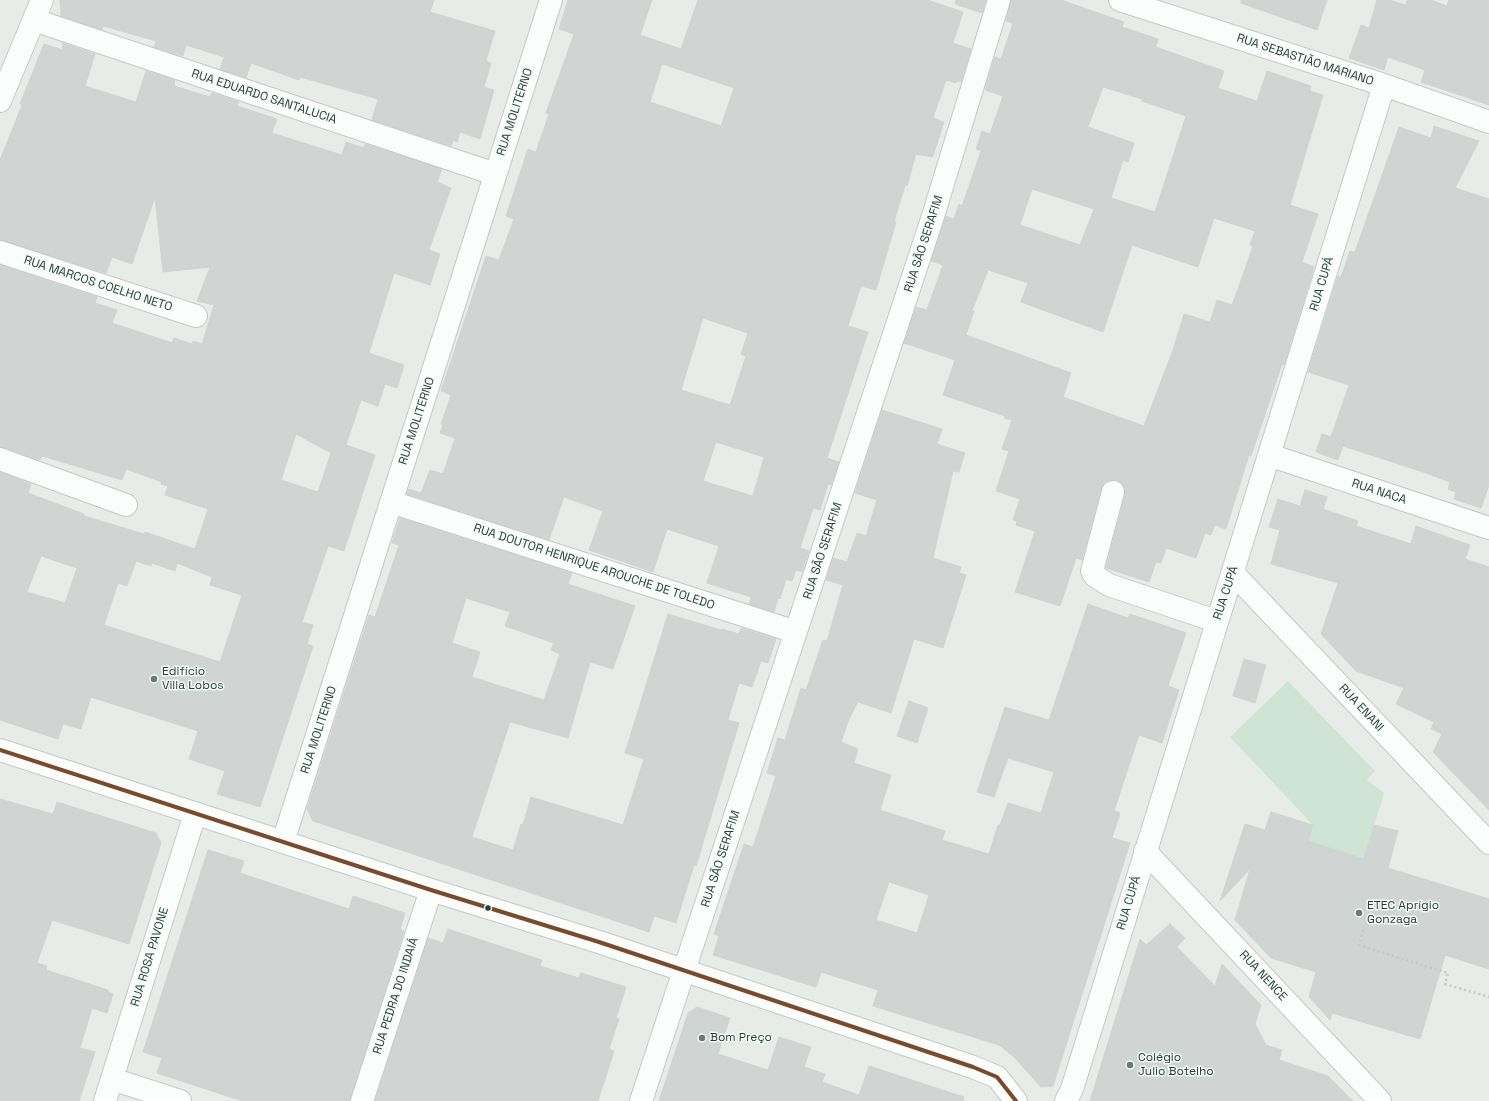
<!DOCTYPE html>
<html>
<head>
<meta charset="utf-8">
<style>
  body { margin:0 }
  canvas { display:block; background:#e7ece9 }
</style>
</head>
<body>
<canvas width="1489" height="1101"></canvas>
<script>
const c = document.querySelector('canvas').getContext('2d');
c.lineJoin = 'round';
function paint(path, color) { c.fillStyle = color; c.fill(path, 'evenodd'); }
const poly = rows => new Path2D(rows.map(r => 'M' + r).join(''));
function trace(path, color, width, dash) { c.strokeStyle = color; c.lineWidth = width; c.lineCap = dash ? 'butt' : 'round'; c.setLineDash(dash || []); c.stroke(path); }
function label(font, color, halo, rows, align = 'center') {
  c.font = font + ' "Space Grotesk",sans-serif'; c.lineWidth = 3; c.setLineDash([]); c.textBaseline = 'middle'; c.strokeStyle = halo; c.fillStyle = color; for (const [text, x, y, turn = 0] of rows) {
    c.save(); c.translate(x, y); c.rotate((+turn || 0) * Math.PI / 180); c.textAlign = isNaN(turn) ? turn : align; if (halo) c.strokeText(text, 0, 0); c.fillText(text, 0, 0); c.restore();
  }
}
const green = poly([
  [1288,681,1375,771,1367,780,1384,793,1364,859,1308,841,1313,825,1230,737]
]);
const building = poly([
  [60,0,434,0,430,12,495,31,486,61,491,63,484,87,494,90,480,139,460,132,457,142,453,140,451,146,372,120,378,99,300,77,299,80,251,63,246,78,220,69,224,57,186,45,183,56,154,47,156,41,103,26,102,30,61,16,60,0],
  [568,0,652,0,640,35,681,49,698,0,927,0,963,12,953,43,971,49,961,82,957,81,956,83,946,80,933,118,944,122,933,156,932,157,916,154,907,186,905,185,894,222,896,222,876,290,861,286,848,326,868,332,827,458,839,462,831,485,828,484,820,510,813,508,800,548,809,551,802,572,796,570,792,581,786,579,780,599,778,598,774,612,749,604,751,597,707,583,719,546,667,529,653,572,589,550,603,511,564,497,549,540,407,494,409,489,421,493,430,470,443,474,455,438,440,433,443,425,441,424,451,395,441,391,486,256,499,260,514,219,506,216,528,149,536,152,549,114,546,113,574,34,559,29,568,0],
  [662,64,734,88,721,126,650,102,662,64],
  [703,318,748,333,741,354,746,356,730,405,681,390,703,318],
  [716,442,764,457,753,496,703,481,716,442],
  [956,0,986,0,982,13,955,4,956,0],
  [1011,0,1061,0,1124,22,1122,27,1158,39,1156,47,1224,71,1218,88,1257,101,1267,71,1311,86,1310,91,1323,95,1290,205,1318,214,1302,262,1314,267,1284,365,1282,364,1251,456,1249,455,1226,529,1215,525,1211,535,1205,533,1196,558,1166,548,1161,563,1156,562,1149,582,1106,568,1125,495,1125,488,1122,483,1116,480,1109,480,1104,483,1101,489,1082,560,1076,558,1060,606,1015,592,1035,531,1016,525,1017,521,1013,520,1020,499,996,491,1009,451,1002,449,1012,420,1004,418,1005,416,943,395,955,360,904,343,916,307,927,310,943,265,931,261,946,216,954,219,959,204,962,206,981,151,976,149,982,131,990,134,1003,96,985,90,995,57,1001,59,1013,23,1006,21,1011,0],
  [1103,87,1142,99,1142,101,1186,116,1155,212,1111,198,1123,160,1128,162,1134,143,1088,127,1103,87],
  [1032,189,1094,209,1080,245,1020,225,1032,189],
  [1214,218,1255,231,1250,245,1253,246,1243,275,1232,305,1217,300,1210,322,1184,314,1173,350,1144,426,1063,397,1071,373,966,335,974,311,972,311,988,270,1028,283,1021,302,1103,332,1132,245,1198,267,1214,218],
  [1241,0,1327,0,1317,30,1241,3,1241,0],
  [1377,0,1389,0,1406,5,1407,0,1431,0,1447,6,1449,0,1489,0,1489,105,1421,82,1425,70,1388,57,1384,70,1349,58,1361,25,1369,28,1377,0],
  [62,43,95,54,85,86,136,102,146,71,175,80,174,86,210,97,212,93,239,102,237,106,277,119,272,133,342,155,346,142,364,148,365,144,442,169,437,182,451,188,429,250,440,254,430,285,394,273,369,353,404,365,397,388,385,384,378,406,361,400,346,445,375,455,344,551,328,546,302,622,313,625,307,644,313,646,260,807,217,794,225,771,189,759,198,731,91,697,81,729,63,724,58,739,0,720,0,472,31,484,28,493,84,514,84,516,144,534,145,532,195,549,208,509,165,495,168,486,161,484,162,482,126,469,122,480,42,456,40,460,0,447,0,265,97,297,95,303,117,310,112,323,172,343,174,338,192,344,193,341,202,344,214,305,197,301,210,267,163,272,155,197,132,264,112,257,106,273,0,240,0,160,22,105,20,104,44,44,63,50,62,43],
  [296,434,331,453,318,492,281,480,296,434],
  [41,556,77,568,65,603,27,592,41,556],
  [136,561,151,566,152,563,175,571,177,563,212,577,210,585,242,595,220,662,104,625,118,583,127,586,136,561],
  [1434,126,1479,141,1455,188,1489,199,1489,485,1481,508,1454,499,1456,492,1448,489,1450,482,1423,472,1343,446,1338,460,1316,452,1322,434,1331,437,1349,385,1308,372,1338,276,1341,277,1350,251,1355,252,1399,127,1431,138,1434,126],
  [882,410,942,429,937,444,965,453,959,472,953,471,933,558,961,567,959,573,966,575,943,648,914,639,891,713,858,702,849,719,841,742,858,749,854,763,891,775,880,810,945,831,942,840,989,854,998,825,1000,825,1008,803,1041,813,1054,772,1008,758,994,797,977,792,1005,707,1049,720,1088,604,1128,618,1130,614,1186,633,1168,686,1179,690,1162,743,1139,735,1114,811,1120,813,1112,838,1130,843,1053,1086,1041,1087,1014,1057,999,1045,873,1006,878,990,821,972,816,987,713,955,719,936,714,934,744,844,753,847,776,776,767,773,778,738,785,740,801,688,806,690,823,640,827,641,843,585,826,580,833,558,847,562,857,533,866,536,877,500,855,493,882,410],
  [889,882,929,895,917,933,876,920,889,882],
  [1305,490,1327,497,1323,509,1358,521,1356,526,1411,544,1416,526,1470,545,1465,559,1489,567,1489,810,1433,752,1442,734,1431,729,1434,722,1396,704,1404,688,1356,671,1321,634,1338,583,1271,564,1280,530,1269,527,1278,499,1300,506,1305,490],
  [400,518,572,573,568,584,635,606,613,669,590,662,568,738,510,722,472,837,513,850,521,824,523,825,531,797,623,825,644,759,625,753,668,614,721,630,722,629,739,634,741,628,776,639,768,663,761,661,752,687,739,683,728,720,739,723,696,866,694,865,676,923,654,916,649,932,313,821,307,809,369,615,375,617,399,545,392,543,400,518],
  [466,598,510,612,505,626,554,643,551,650,560,654,544,700,472,677,480,652,452,643,466,598],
  [1244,659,1266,665,1255,703,1233,696,1244,659],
  [909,701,928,708,917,743,897,736,909,701],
  [0,799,53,814,57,802,156,833,161,843,129,944,52,920,37,963,47,966,46,970,108,990,108,992,113,994,107,1013,92,1008,80,1048,95,1052,79,1101,0,1101,0,799],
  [1271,812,1313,825,1308,841,1364,859,1374,825,1398,831,1388,868,1489,899,1489,969,1445,955,1420,1039,1332,1013,1330,1020,1309,997,1316,972,1271,958,1235,920,1250,869,1220,901,1245,824,1265,830,1271,812],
  [208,850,244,861,240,873,349,909,353,896,405,913,400,929,404,931,350,1101,242,1101,157,1073,162,1058,143,1052,208,850],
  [1170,924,1185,938,1177,947,1215,986,1222,964,1261,1005,1255,1024,1266,1045,1282,1050,1279,1060,1328,1076,1353,1101,1090,1101,1140,939,1146,945,1170,924],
  [448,929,542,960,540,966,579,978,581,973,626,987,616,1018,619,1019,609,1049,614,1051,598,1101,375,1101,428,938,443,943,448,929],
  [697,1007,730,1018,718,1054,768,1070,779,1037,811,1047,804,1067,825,1074,822,1082,859,1095,869,1066,964,1097,963,1101,659,1101,688,1013,697,1007]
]);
const path = poly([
  [1363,930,1359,945,1448,973,1445,984,1489,997]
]);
const minor = poly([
  [1120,0,1384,85,1489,122],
  [34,20,495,174],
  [0,101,42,0],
  [0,252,196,316],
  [1269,455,1489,528],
  [0,459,126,505],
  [1113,492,1092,571,1095,576,1109,585,1216,621],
  [391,502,796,632],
  [1233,573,1489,843],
  [0,750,431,890,599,942,973,1067,997,1077,1016,1101],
  [283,842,551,0],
  [1145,851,1380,1101],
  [112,1079,180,1101],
  [105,1101,195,814],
  [362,1101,431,890],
  [641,1101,934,213,999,0],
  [1066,1101,1072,1089,1384,85]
]);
const bus1 = poly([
  [0,750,431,890,599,942,973,1067,997,1077,1016,1101]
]);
const markers = [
  [154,679,4,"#687c75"],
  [488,908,3.5,"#243f37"],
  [1359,913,4,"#687c75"],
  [702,1038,4,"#687c75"],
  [1130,1065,4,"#687c75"]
];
const streetNames = [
  ["RUA SEBASTIÃO MARIANO",1305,60,18],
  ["RUA EDUARDO SANTALUCIA",264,97,18],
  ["RUA MOLITERNO",515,112,-72],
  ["RUA SÃO SERAFIM",924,244,-72],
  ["RUA MARCOS COELHO NETO",98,284,18],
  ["RUA CUPÁ",1322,284,-73],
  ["RUA MOLITERNO",417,421,-72],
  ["RUA NACA",1379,492,18],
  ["RUA SÃO SERAFIM",823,551,-72],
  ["RUA DOUTOR HENRIQUE AROUCHE DE TOLEDO",594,567,18],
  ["RUA CUPÁ",1226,593,-72],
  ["RUA ENANI",1361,708,47],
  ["RUA MOLITERNO",319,730,-72],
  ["RUA SÃO SERAFIM",721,859,-72],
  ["RUA CUPÁ",1129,903,-73],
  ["RUA ROSA PAVONE",150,957,-73],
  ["RUA NENCE",1263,976,47],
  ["RUA PEDRA DO INDAIÁ",396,996,-72]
];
const poiNames = [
  ["Edifício",162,672],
  ["Villa Lobos",162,686],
  ["ETEC Aprígio",1367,906],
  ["Gonzaga",1367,920],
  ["Bom Preço",710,1038],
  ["Colégio",1138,1058],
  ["Julio Botelho",1138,1072]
];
paint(green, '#d0e4d6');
paint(building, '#d0d4d2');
trace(building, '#cfd5d2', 1);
trace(minor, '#c4c9c6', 24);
trace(path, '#c2cbc7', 2.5, [2, 3]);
trace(minor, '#fbfcfc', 22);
trace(bus1, '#7a4b2a', 4);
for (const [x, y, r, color] of markers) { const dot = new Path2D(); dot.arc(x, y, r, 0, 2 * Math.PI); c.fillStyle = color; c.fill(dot); trace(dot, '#f5faf8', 1.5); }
label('12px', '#243f37', '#f5faf8', streetNames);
label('12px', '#243f37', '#f5faf8', poiNames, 'left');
</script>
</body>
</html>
